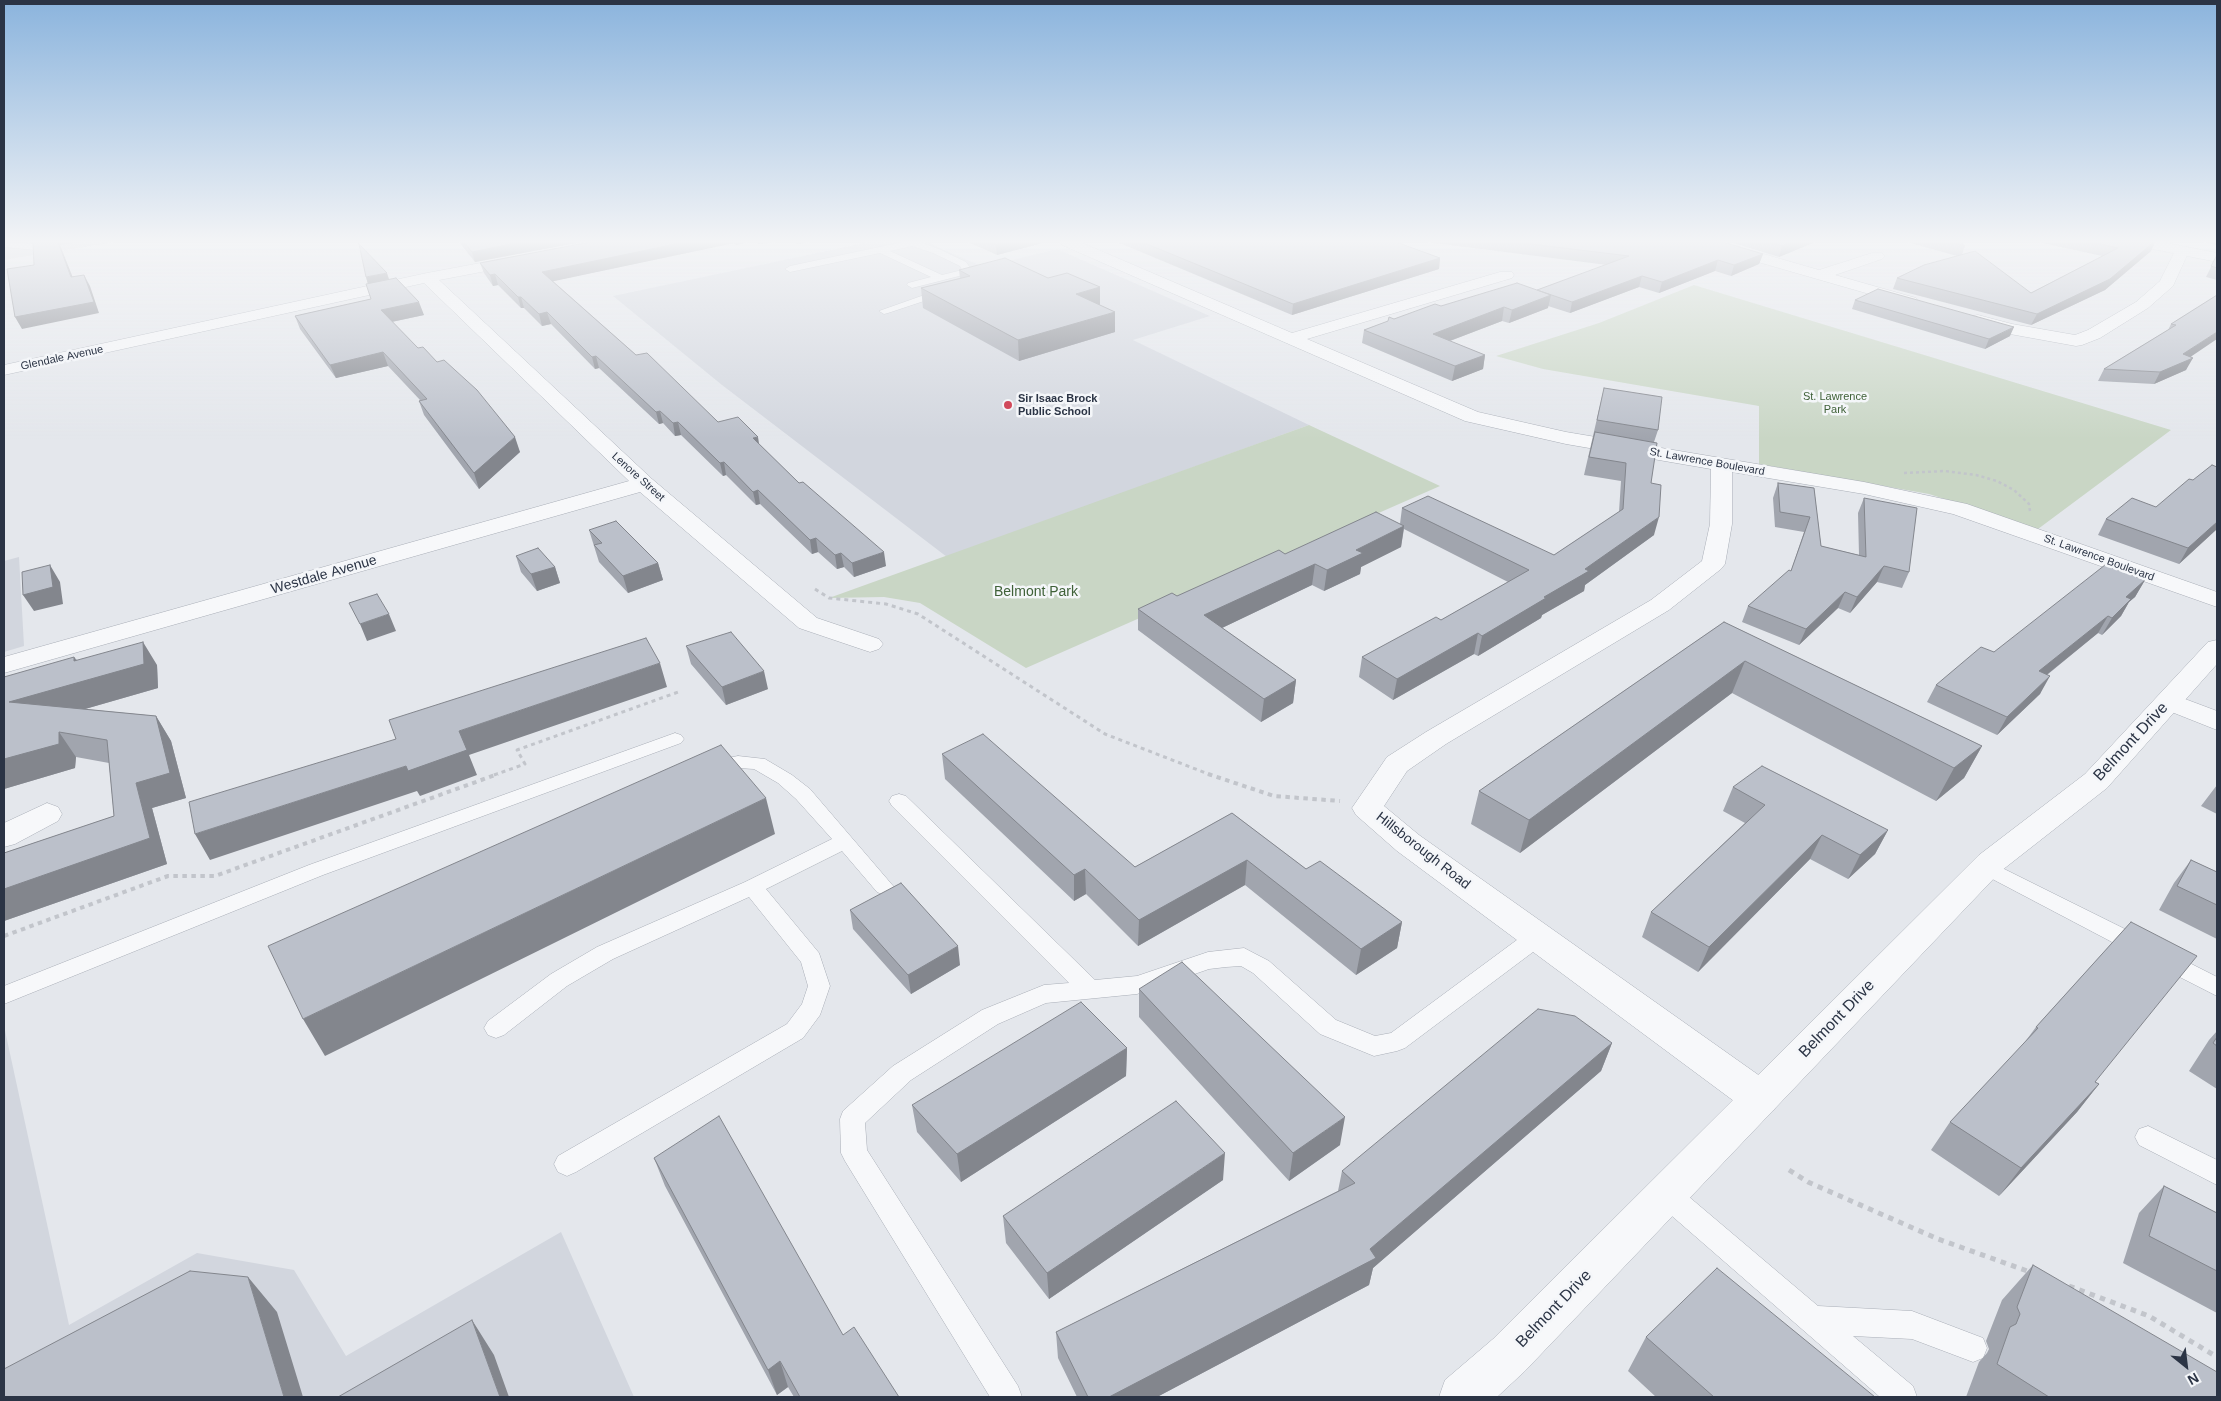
<!DOCTYPE html>
<html>
<head>
<meta charset="utf-8">
<style>
  body { margin:0 }
  #map { position:relative; width:2221px; height:1401px; overflow:hidden; background:#e4e7ec; font-family:Helvetica,sans-serif }
  canvas { display:block }
  .frame { position:absolute; inset:0; border:5px solid #2b3445; pointer-events:none }
  .north { position:absolute; left:2161px; top:1341px; width:50px; height:50px; -webkit-text-stroke:4px #f4f6f9; paint-order:stroke; rotate:151deg; font-size:14px; font-weight:700; line-height:20px; text-align:center; color:#2b3445 }
  .north::after { content:''; display:block; margin:auto; width:18px; height:22px; background:#2b3445; clip-path:polygon(50% 0,100% 100%,50% 72%,0 100%) }
</style>
</head>
<body>
<div id="map">
<canvas width="2221" height="1401"></canvas>
<div class="frame"></div>
<div class="north">N</div>
</div>
<script>
const c = document.querySelector('canvas').getContext('2d');
c.lineJoin = 'round';
function paint(path, color) { c.fillStyle = color; c.fill(path, 'evenodd'); }
const poly = rows => new Path2D(rows.map(r => 'M' + r).join(''));
function trace(path, color, width, dash) { c.strokeStyle = color; c.lineWidth = width; c.lineCap = dash ? 'butt' : 'round'; c.setLineDash(dash || []); c.stroke(path); }
function label(font, color, halo, rows, align = 'center') {
  c.font = font + ' Helvetica,sans-serif'; c.lineWidth = 5; c.setLineDash([]); c.textBaseline = 'middle'; c.strokeStyle = halo; c.fillStyle = color; for (const [text, x, y, turn = 0] of rows) {
    c.save(); c.translate(x, y); c.rotate((+turn || 0) * Math.PI / 180); c.textAlign = isNaN(turn) ? turn : align; if (halo) c.strokeText(text, 0, 0); c.fillText(text, 0, 0); c.restore();
  }
}
const built = poly([
  [4,242,115,242,4,260],
  [869,242,926,242,984,267,1057,249,1210,316,1133,340,1309,425,947,557,722,385,613,296],
  [19,557,24,646,4,652,4,561],
  [4,1026,69,1325,197,1253,294,1270,346,1356,561,1232,634,1397,4,1397]
]);
const green = poly([
  [1694,285,2171,430,2038,529,1929,494,1759,464,1759,406,1543,369,1496,356,1599,323],
  [1309,425,1440,486,1026,668,920,603,884,597,829,598]
]);
const pathFar3 = poly([
  [1904,473,1945,471,1976,475,1997,481,2014,490,2029,504,2030,511]
]);
const pathFar2 = poly([
  [815,589,829,598,886,604,918,614,1105,734,1211,775],
  [494,775,525,764,517,750,681,691]
]);
const pathFar1 = poly([
  [1208,774,1274,796,1340,801],
  [4,936,168,876,215,876,498,774]
]);
const path = poly([
  [1789,1170,1808,1182,1938,1239,2030,1272],
  [2069,1286,2149,1316,2217,1357]
]);
const service = poly([
  [4,242,35,244,55,242,56,244,35,250,4,247,4,242],
  [903,242,920,242,939,249,966,262,971,269,983,276,978,279,967,274,912,288,907,285,908,283,931,277,880,253,790,272,785,269,790,266,903,242],
  [912,246,933,253,960,266,962,270,942,275,890,251,912,246],
  [944,288,948,289,948,293,888,313,884,314,879,311,944,288],
  [675,733,681,735,684,739,681,743,323,875,4,1004,4,986,309,865,675,733],
  [738,756,765,759,792,775,810,789,894,887,891,892,884,895,877,892,842,851,766,889,819,953,830,986,820,1015,803,1038,576,1172,567,1176,558,1172,554,1164,558,1156,787,1024,802,1004,808,986,801,962,749,897,613,959,567,986,504,1035,496,1038,488,1035,484,1028,488,1021,551,974,597,947,745,882,832,839,796,799,778,783,754,769,738,768,713,772,706,770,704,766,706,762,738,756],
  [899,794,906,796,1095,980,1137,976,1208,952,1244,948,1269,961,1336,1020,1375,1036,1391,1033,1529,931,1537,929,1545,931,1548,937,1545,943,1405,1048,1397,1051,1374,1056,1320,1034,1253,973,1241,966,1226,967,1209,969,1137,994,1046,1003,998,1024,911,1080,865,1123,867,1150,1018,1386,1022,1397,990,1397,845,1161,841,1153,840,1119,843,1111,893,1066,982,1010,1044,985,1069,983,892,806,889,801,892,796,899,794],
  [1986,860,2147,940,2150,946,2147,952,2139,954,2131,952,1979,872,1976,867,1979,862,1986,860],
  [2164,950,2217,977,2217,996,2156,965,2153,959,2156,953,2164,950],
  [2148,1126,2217,1160,2217,1185,2139,1145,2135,1137,2139,1129,2148,1126],
  [1666,1182,1675,1185,1818,1306,1912,1311,1983,1338,1987,1348,1983,1358,1973,1362,1912,1339,1853,1336,1913,1386,1917,1397,1880,1397,1657,1203,1653,1194,1657,1185,1666,1182]
]);
const minor = poly([
  [1060,242,1080,242,1292,333,1500,272,1512,272,1514,275,1512,278,1307,339,1478,412,1566,432,1864,482,1967,504,2217,592,2217,607,1953,514,1864,494,1732,472,1732,524,1725,564,1721,569,1669,610,1446,744,1407,771,1384,806,1419,835,1774,1086,1779,1098,1774,1110,1760,1115,1746,1110,1397,851,1356,815,1352,808,1387,757,1426,732,1651,600,1702,561,1710,524,1711,469,1566,444,1465,421,1062,245,1060,242],
  [1697,242,1722,242,1819,270,1872,253,1882,253,1885,256,1882,259,1835,275,1916,298,1918,301,1910,306,1904,304,1699,245,1697,242],
  [2182,247,2189,251,2173,286,2148,308,2100,338,2082,345,2076,346,2010,334,1972,324,1970,320,1972,316,1978,315,2012,324,2075,335,2088,330,2136,302,2160,281,2175,251,2182,247],
  [518,256,526,261,523,264,439,280,652,479,817,618,879,639,883,644,879,649,870,652,861,649,799,628,640,492,4,673,4,657,629,481,424,283,4,375,4,365,427,273,518,256],
  [2169,693,2217,711,2217,730,2159,707,2155,701,2159,695,2169,693],
  [47,803,58,807,62,814,58,821,15,844,4,847,4,823,47,803]
]);
const tertiary = poly([
  [2131,242,2162,242,2217,253,2217,262,2138,246,2131,242],
  [2217,640,2217,664,2107,788,2001,871,1525,1371,1497,1397,1439,1397,1445,1380,1493,1339,1979,855,2085,774,2208,642,2217,640]
]);
const wall = poly([
  [459,242,581,242,475,262],
  [590,242,748,242,736,245,734,243,553,281,636,355,718,422,759,445,886,566,854,577,844,567,837,569,818,552,812,554,760,504,756,505,726,475,723,476,681,435,675,436,663,423,659,424,599,368,595,369,551,324,542,326,524,308,521,308,498,285,493,286,484,273,480,263],
  [968,242,1046,242,997,255],
  [1117,242,1396,242,1440,258,1439,269,1292,315],
  [1426,242,1723,242,1763,254,1759,264,1731,276,1715,271,1659,293,1639,287,1570,313,1548,306,1548,308,1509,323,1502,321,1450,341,1485,355,1483,369,1452,381,1362,343,1364,330,1394,319,1441,306,1537,290,1607,265],
  [1730,242,1815,242,1779,257],
  [1907,242,1960,242,1965,246,1962,255,2031,293,2102,256,2038,242,2155,242,2151,251,2105,290,2031,325,1893,289,1897,278,1957,256],
  [2203,242,2217,242,2217,245],
  [2217,255,2217,280,2206,277],
  [959,270,1100,305,1115,332,1019,361,923,308,921,288,960,278],
  [366,277,389,279,424,315,392,322,520,452,479,489,424,415,419,401,420,400,388,366,336,378,300,329,295,316,371,299,368,284],
  [2217,295,2191,357,2186,370,2154,384,2098,381,2104,369,2168,330,2171,324],
  [1855,300,2010,336,1985,349,1852,309],
  [1604,388,1658,430,1654,442,1651,483,1654,535,1585,585,1584,591,1542,615,1541,618,1478,656,1474,654,1393,700,1359,677,1362,657,1441,620,1508,582,1404,529,1401,547,1361,567,1360,574,1324,591,1312,585,1222,628,1296,680,1293,703,1261,722,1138,630,1138,609,1177,596,1285,554,1400,524,1402,508,1554,555,1619,512,1621,481,1584,475],
  [2193,480,2217,529,2179,564,2098,535,2106,519,2156,507],
  [1778,483,1814,488,1821,546,1859,555,1858,513,1864,498,1909,572,1902,588,1877,582,1850,613,1838,608,1799,645,1742,622,1748,606,1791,571,1804,532,1775,527,1773,498],
  [589,530,658,563,663,580,628,593,599,562],
  [516,556,555,567,560,583,537,591,521,572],
  [2145,580,2135,597,2129,602,2121,616,2102,635,2098,633,2047,675,2040,694,1997,735,1927,702,1936,685,1994,652],
  [1724,622,1982,746,1964,778,1936,801,1732,693,1520,853,1471,824,1479,791],
  [686,646,768,689,726,705,691,664],
  [74,657,77,660,157,665,158,688,85,709,156,716,171,741,186,798,152,808,167,864,4,921,4,853,114,816,109,763,76,757,75,768,4,789],
  [942,754,1135,867,1232,813,1306,869,1402,922,1397,948,1356,975,1245,885,1138,946,1086,894,1074,901,945,779],
  [2217,785,2217,814,2201,806],
  [1733,787,1888,830,1875,854,1848,879,1810,859,1698,972,1642,937,1651,912,1745,823,1723,811],
  [2191,860,2217,872,2217,939,2159,910,2174,883],
  [850,910,960,965,911,994,853,929],
  [2131,922,2095,1082,2099,1084,2077,1112,1999,1196,1931,1150,1950,1122,2022,1046,2036,1027],
  [1139,989,1340,1145,1289,1181,1139,1017],
  [2217,1031,2217,1089,2189,1071,2209,1040],
  [1612,1043,1601,1071,1373,1268,1369,1285,1157,1397,1077,1397,1058,1358,1056,1332,1338,1191,1342,1171],
  [1127,1048,1126,1076,961,1182,917,1132,912,1105],
  [654,1158,843,1335,899,1397,794,1397,788,1387,777,1395,665,1186],
  [1223,1180,1049,1299,1006,1243,1003,1216],
  [2164,1186,2217,1213,2217,1313,2123,1263,2139,1213],
  [2033,1265,2217,1397,1966,1397,1979,1362,1987,1353,1989,1349,1986,1341,2002,1300],
  [1646,1337,1875,1397,1656,1397,1628,1371]
]);
const shadedWall = poly([
  [58,242,79,242,60,245,77,288,71,277],
  [521,242,581,242,475,262,472,252],
  [685,242,734,242,734,243,545,283,542,272],
  [736,242,748,242,736,245],
  [758,242,777,242,758,244],
  [796,242,810,242,797,244],
  [1005,242,1046,242,997,255,996,245],
  [1792,242,1815,242,1779,257,1782,246],
  [2154,242,2155,242,2151,251,2105,290,2031,325,2037,314],
  [1763,254,1759,264,1731,276,1734,265],
  [1440,258,1439,269,1292,315,1293,304],
  [1718,260,1715,271,1659,293,1662,282],
  [387,273,389,279,368,284,366,277],
  [495,274,498,285,493,286,490,275],
  [84,275,90,286,99,313,22,329,15,317],
  [1642,276,1639,287,1570,313,1572,302],
  [1100,287,1100,307,1076,294],
  [1551,295,1548,308,1509,323,1512,310],
  [518,297,521,297,524,308,521,308],
  [419,302,424,315,386,323,381,310],
  [1504,307,1502,321,1431,348,1433,334],
  [547,312,551,324,542,326,539,314],
  [1115,312,1115,332,1019,361,1018,340],
  [2014,327,2010,336,1985,349,1989,339],
  [2217,332,2217,339,2183,362,2193,358,2186,370,2154,384,2160,372,2183,354],
  [383,352,388,366,336,378,330,365],
  [1485,355,1483,369,1452,381,1455,366],
  [596,356,599,368,595,369,592,357],
  [660,411,663,423,659,424,656,412],
  [678,422,681,435,675,436,673,423],
  [515,437,520,452,479,489,474,473],
  [758,437,760,450,753,438],
  [724,462,726,475,723,476,720,463],
  [758,490,760,504,756,505,753,492],
  [1659,517,1654,535,1585,585,1584,591,1542,615,1541,618,1478,656,1482,636,1544,597,1585,569],
  [2217,522,2217,529,2179,564,2188,548],
  [1404,526,1401,547,1361,567,1360,574,1324,591,1327,570,1356,550],
  [816,538,818,552,812,554,810,540],
  [884,552,886,566,854,577,852,563],
  [841,553,844,567,837,569,835,555],
  [658,563,663,580,628,593,623,576],
  [1315,564,1312,585,1203,637,1204,615],
  [50,565,60,582,63,604,34,611,23,595],
  [1884,566,1877,582,1850,613,1857,597],
  [555,567,560,583,537,591,531,574],
  [2145,580,2135,597,2129,602,2121,616,2102,635,2112,618,2126,597],
  [1845,592,1838,608,1799,645,1806,629],
  [389,614,396,631,367,641,360,624],
  [2108,616,2098,633,2029,689,2039,671],
  [1478,633,1474,654,1393,700,1397,679],
  [143,642,157,665,158,688,26,726,9,702,74,661,74,657,89,680],
  [1745,661,1732,693,1520,853,1529,820],
  [660,663,667,687,469,755,477,775,420,796,417,791,210,860,195,834,406,766,459,731],
  [764,671,768,689,726,705,722,687],
  [2050,676,2040,694,1997,735,2007,717],
  [1296,680,1293,703,1261,722,1264,699],
  [156,716,171,741,186,798,152,808,167,864,4,921,4,889,150,838,136,783],
  [59,732,76,757,75,768,4,789,4,759],
  [1982,746,1964,778,1936,801,1954,768],
  [766,798,775,834,325,1056,303,1019],
  [1888,830,1875,854,1848,879,1860,855],
  [1822,835,1810,859,1698,972,1709,947],
  [1247,860,1245,885,1138,946,1139,920],
  [1085,869,1086,894,1074,901,1074,875],
  [1402,922,1397,948,1356,975,1361,949],
  [958,946,960,965,911,994,908,975],
  [1612,1043,1601,1071,1373,1268,1369,1285,1157,1397,1109,1397,1370,1249],
  [1127,1048,1126,1076,961,1182,957,1154],
  [2099,1084,2077,1112,1999,1196,2021,1168],
  [1345,1117,1340,1145,1289,1181,1293,1153],
  [1225,1153,1223,1180,1049,1299,1047,1273],
  [248,1277,277,1312,303,1397,284,1397],
  [472,1320,494,1355,509,1397,500,1397],
  [780,1361,788,1387,777,1395,768,1370]
]);
const building = poly([
  [33,242,58,242,71,277,84,275,94,302,15,317,7,269,34,265,33,242],
  [464,242,521,242,472,252,464,242],
  [590,242,685,242,542,272,636,355,647,353,718,422,738,417,758,437,753,438,799,483,803,482,884,552,852,563,841,553,835,555,816,538,810,540,758,490,753,492,724,462,720,463,678,422,673,423,660,411,656,412,596,356,592,357,547,312,539,314,521,297,518,297,495,274,490,275,480,263,590,242],
  [991,242,1005,242,996,245,991,242],
  [1142,242,1396,242,1440,258,1293,304,1142,242],
  [1514,242,1723,242,1763,254,1734,265,1718,260,1662,282,1642,276,1572,302,1537,290,1629,256,1514,242],
  [1770,242,1792,242,1782,246,1770,242],
  [1950,242,1960,242,1965,246,1950,242],
  [2091,242,2154,242,2110,279,2037,314,1897,278,1924,265,1975,251,2031,293,2118,248,2091,242],
  [359,244,387,273,366,277,359,244],
  [2217,255,2217,268,2211,266,2217,255],
  [1005,258,1048,278,1067,273,1100,287,1076,294,1115,312,1018,340,921,288,970,276,959,270,1005,258],
  [396,278,419,302,381,310,418,348,423,347,437,362,444,360,477,390,515,437,474,473,419,401,427,399,383,352,330,365,295,316,371,299,366,284,396,278],
  [1517,283,1551,295,1512,310,1504,307,1433,334,1485,355,1455,366,1364,330,1388,321,1389,317,1394,319,1435,304,1441,306,1517,283],
  [1878,289,2014,327,1989,339,1855,300,1878,289],
  [2217,295,2217,332,2183,354,2193,358,2160,372,2104,369,2176,325,2171,324,2217,295],
  [1604,388,1662,397,1658,430,1597,420,1604,388],
  [1595,432,1657,443,1651,483,1661,485,1659,517,1585,569,1589,571,1544,597,1546,598,1482,636,1478,633,1397,679,1362,657,1436,617,1441,620,1529,570,1402,508,1428,496,1554,555,1623,509,1626,463,1589,457,1595,432],
  [2212,465,2217,467,2217,522,2188,548,2106,519,2132,498,2156,507,2189,479,2193,480,2212,465],
  [1778,483,1814,488,1821,546,1866,557,1864,498,1917,508,1909,572,1884,566,1857,597,1845,592,1806,629,1748,606,1789,570,1791,571,1810,517,1780,512,1778,483],
  [1376,512,1404,526,1356,550,1363,553,1327,570,1315,564,1204,615,1296,680,1264,699,1138,609,1172,593,1177,596,1279,550,1285,554,1376,512],
  [616,521,658,563,623,576,594,545,602,543,589,530,616,521],
  [538,548,555,567,531,574,516,556,538,548],
  [50,565,53,587,23,595,22,572,50,565],
  [2105,565,2145,580,2126,597,2131,599,2112,618,2108,616,2039,671,2050,676,2007,717,1936,685,1981,647,1994,652,2105,565],
  [377,594,389,614,360,624,349,603,377,594],
  [1724,622,1982,746,1954,768,1745,661,1529,820,1479,791,1724,622],
  [731,632,764,671,722,687,686,646,731,632],
  [646,638,660,663,459,731,467,750,408,771,406,766,195,834,189,802,396,739,389,720,646,638],
  [143,642,144,664,9,702,156,716,170,773,136,783,150,838,4,889,4,853,114,816,107,740,59,732,59,744,4,759,4,677,74,657,74,661,143,642],
  [983,734,1135,867,1232,813,1306,869,1320,861,1402,922,1361,949,1247,860,1139,920,1085,869,1074,875,942,754,983,734],
  [721,745,766,798,303,1019,268,946,721,745],
  [1762,766,1888,830,1860,855,1822,835,1709,947,1651,912,1765,805,1733,787,1762,766],
  [2191,860,2217,872,2217,905,2177,886,2191,860],
  [901,883,958,946,908,975,850,910,901,883],
  [2131,922,2197,956,2095,1082,2099,1084,2021,1168,1950,1122,2038,1028,2036,1027,2131,922],
  [1182,962,1345,1117,1293,1153,1139,989,1182,962],
  [1081,1002,1127,1048,957,1154,912,1105,1081,1002],
  [1538,1009,1575,1016,1612,1043,1370,1249,1376,1258,1109,1397,1088,1397,1056,1332,1355,1183,1342,1171,1538,1009],
  [2217,1037,2217,1046,2213,1043,2217,1037],
  [1176,1101,1225,1153,1047,1273,1003,1216,1176,1101],
  [719,1116,843,1335,854,1327,899,1397,800,1397,780,1361,768,1370,654,1158,719,1116],
  [2164,1186,2217,1213,2217,1271,2149,1236,2164,1186],
  [2033,1265,2217,1372,2217,1397,2049,1397,1997,1364,2010,1327,2016,1324,2020,1314,2017,1307,2033,1265],
  [1717,1268,1875,1397,1714,1397,1646,1337,1717,1268],
  [190,1271,248,1277,284,1397,4,1397,4,1369,190,1271],
  [472,1320,500,1397,338,1397,472,1320]
]);
const markers = [
  [1008,405,5,"#d1495b"]
];
const farStreetnames = [
  ["Glendale Avenue",62,358,-12],
  ["St. Lawrence Boulevard",1707,462,10],
  ["Lenore Street",638,477,42],
  ["St. Lawrence Boulevard",2099,558,20]
];
const farParknames = [
  ["St. Lawrence",1835,397],
  ["Park",1835,410]
];
const farPoinames = [
  ["Sir Isaac Brock",1018,399],
  ["Public School",1018,412]
];
const streetNames = [
  ["Westdale Avenue",324,575,-16],
  ["Hillsborough Road",1423,851,38]
];
const parkNames = [
  ["Belmont Park",1036,592]
];
const nearStreetnames = [
  ["Belmont Drive",2131,742,-47],
  ["Belmont Drive",1837,1019,-46],
  ["Belmont Drive",1554,1309,-46]
];
paint(built, '#d2d6de');
paint(green, '#c9d6c5');
trace(service, '#a9aeb7', 1);
trace(minor, '#a9aeb7', 1);
trace(tertiary, '#a9aeb7', 1);
trace(pathFar3, '#c2c5cb', 2.5, [3, 3]);
trace(pathFar2, '#c2c5cb', 3, [4, 4]);
trace(pathFar1, '#c2c5cb', 4, [4.5, 4.5]);
trace(path, '#c2c5cb', 5, [5.5, 5.5]);
paint(service, '#f7f8fa');
paint(minor, '#f7f8fa');
paint(tertiary, '#f7f8fa');
paint(wall, '#a1a5ae');
paint(shadedWall, '#83868d');
paint(building, '#bbc0ca');
trace(building, '#83868d', 1);
const sky = c.createLinearGradient(0, 0, 0, 439);
sky.addColorStop(0, '#8bb4dd');
sky.addColorStop(0.55, '#f3f4f6');
sky.addColorStop(1, '#f3f4f600');
c.fillStyle = sky;
c.fillRect(0, 0, 2221, 439);
for (const [x, y, r, color] of markers) { const dot = new Path2D(); dot.arc(x, y, r, 0, 2 * Math.PI); c.fillStyle = color; c.fill(dot); trace(dot, '#f4f6f9', 2); }
label('11px', '#2b3445', '#f4f6f9', farStreetnames);
label('11px', '#3f6138', '#f4f6f9', farParknames);
label('bold 11px', '#2b3445', '#f4f6f9', farPoinames, 'left');
label('14px', '#2b3445', '#f4f6f9', streetNames);
label('14px', '#3f6138', '#f4f6f9', parkNames);
label('16px', '#2b3445', '#f4f6f9', nearStreetnames);
</script>
</body>
</html>
